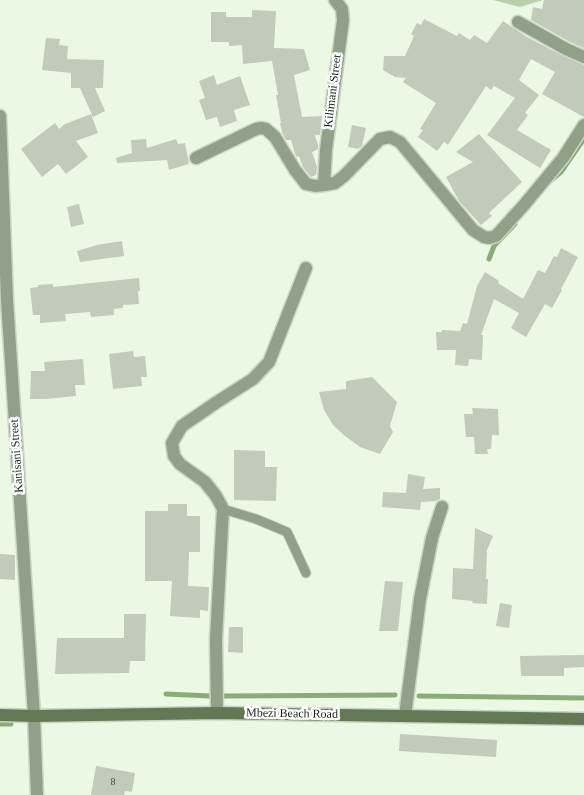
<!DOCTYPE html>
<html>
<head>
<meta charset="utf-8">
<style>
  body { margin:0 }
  canvas { display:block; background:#ebf8e4 }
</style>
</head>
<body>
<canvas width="584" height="795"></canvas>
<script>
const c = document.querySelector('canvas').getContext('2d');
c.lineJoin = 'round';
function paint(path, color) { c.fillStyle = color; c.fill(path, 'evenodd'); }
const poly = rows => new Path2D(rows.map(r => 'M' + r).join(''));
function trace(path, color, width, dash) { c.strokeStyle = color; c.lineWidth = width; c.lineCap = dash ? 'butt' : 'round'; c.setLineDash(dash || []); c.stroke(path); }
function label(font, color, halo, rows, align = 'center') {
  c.font = font + ' Georgia,serif'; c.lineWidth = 5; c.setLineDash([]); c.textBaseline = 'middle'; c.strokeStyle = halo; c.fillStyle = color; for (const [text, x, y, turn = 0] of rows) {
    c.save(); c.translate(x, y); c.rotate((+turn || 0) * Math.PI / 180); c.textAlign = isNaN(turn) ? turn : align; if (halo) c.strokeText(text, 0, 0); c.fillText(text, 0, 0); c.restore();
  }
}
const green = poly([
  [493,0,543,0,520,7]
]);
const stream = poly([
  [550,181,561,172,584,139],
  [489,259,494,246,515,224],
  [166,694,210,696],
  [224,696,395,695],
  [419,696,584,698],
  [0,724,11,724]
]);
const building = poly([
  [544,0,584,0,584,48,570,42,531,20,533,7,542,9],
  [252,10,276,11,274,48,304,49,310,70,294,75,302,117,322,116,320,135,315,135,318,145,318,149,312,152,317,167,316,175,311,177,303,167,299,156,297,157,295,154,291,140,286,140,282,132,280,123,281,123,276,95,278,95,272,61,243,64,242,45,229,46,229,42,211,42,211,12,226,12,226,17,252,17],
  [424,19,457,36,459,33,470,40,474,35,487,43,503,21,527,37,563,56,584,65,584,117,542,94,555,72,531,59,519,80,539,95,525,113,528,115,517,130,551,150,540,168,487,135,515,98,494,86,491,90,486,86,448,145,444,142,437,151,418,137,423,130,420,129,436,103,403,82,406,78,395,77,383,70,384,56,405,56,414,36,411,34,417,23,421,25],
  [46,38,60,39,59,45,68,46,67,59,104,60,103,88,95,88,105,111,93,117,80,88,71,88,71,73,42,70],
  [214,75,217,85,240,76,250,105,234,110,237,121,220,127,217,117,206,120,199,100,205,98,199,81],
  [91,114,98,133,76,141,88,157,66,174,58,164,42,177,21,149,55,123,59,129,65,124],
  [352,125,366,128,362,146,358,149,348,147],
  [479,134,522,182,489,213,492,216,481,225,459,201,446,177,473,162,456,152],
  [146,139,147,148,176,139,178,144,185,143,189,164,169,170,167,160,117,163,116,158,132,153,131,140],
  [79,204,84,224,71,227,67,207],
  [122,241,124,256,80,262,77,251,97,245],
  [561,248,578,257,561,289,562,290,552,308,545,304,526,337,511,328,519,313,494,299,481,335,483,335,482,360,469,359,468,366,455,365,456,350,437,350,436,332,442,332,442,330,460,331,463,323,467,324,477,286,485,272,499,281,498,283,523,299,538,270,545,273,554,256,557,257],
  [139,278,140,291,138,291,139,304,123,305,123,308,114,309,114,315,91,317,90,312,65,314,66,321,40,323,40,315,33,315,30,288,38,287,38,285,53,284,53,287],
  [133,351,134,357,145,356,147,377,141,377,142,386,113,389,109,354],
  [83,359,85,385,75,385,76,396,46,399,30,399,31,371,45,371,44,362],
  [372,377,397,402,390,426,393,432,380,454,360,447,345,436,333,425,324,410,319,392,346,389,346,381],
  [472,408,498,409,499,435,492,435,491,449,487,449,488,454,475,454,474,437,466,437,464,414,473,414],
  [234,450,265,451,265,467,277,467,276,501,234,500],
  [408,474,425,477,423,489,440,488,440,499,436,501,421,502,420,510,382,507,383,492,406,493],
  [168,504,187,504,187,516,200,516,200,552,189,552,188,586,209,587,208,611,200,610,200,618,170,616,172,581,145,581,145,511,168,511],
  [475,528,493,536,487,550,486,579,488,579,487,604,472,603,473,601,452,599,453,568,473,569],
  [0,554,15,555,15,580,0,579],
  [385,581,403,582,398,631,379,631],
  [500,603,512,605,509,628,496,626],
  [124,614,146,614,145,661,130,661,129,673,55,674,57,638,124,638],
  [229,627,243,627,243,653,228,652],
  [584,655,584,667,564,668,564,676,521,676,520,656],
  [400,734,497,740,496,757,399,751],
  [96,766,135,773,132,792,125,791,124,795,91,795]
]);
const lane = poly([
  [223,509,256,519,287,532,306,573]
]);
const street = poly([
  [518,22,566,49,584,57],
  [0,116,7,300,34,716,37,795],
  [196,158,256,129,261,128,266,129,275,137,295,170,306,184,315,186,324,185,335,183,344,176,380,139,390,137,400,142,473,230,484,237,489,238,496,236,524,205,563,158,584,125],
  [324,185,326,150,343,20,342,9,335,0],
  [217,713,216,639,223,509,216,496,205,482,180,464,174,456,172,443,182,426,217,402,253,379,269,362,306,268],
  [405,716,420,599,432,538,442,507]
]);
const secondary = poly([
  [0,715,34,716,217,713,584,719]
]);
const numberNames = [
  ["8",113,782]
];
const streetNames = [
  ["Kilimani Street",333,91,-83],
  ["Kanisani Street",17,456,-94],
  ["Mbezi Beach Road",292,714,1]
];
paint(green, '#b8d1aa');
trace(stream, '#8aac76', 5);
paint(building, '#c0ccb9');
trace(lane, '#cad5c3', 11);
trace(street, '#cad5c3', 15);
trace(secondary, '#cad5c3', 15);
trace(lane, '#91a189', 9);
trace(street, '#91a189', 12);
trace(secondary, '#637956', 12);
label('10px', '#444a40', null, numberNames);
label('12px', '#1a1f18', '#fff', streetNames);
</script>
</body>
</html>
